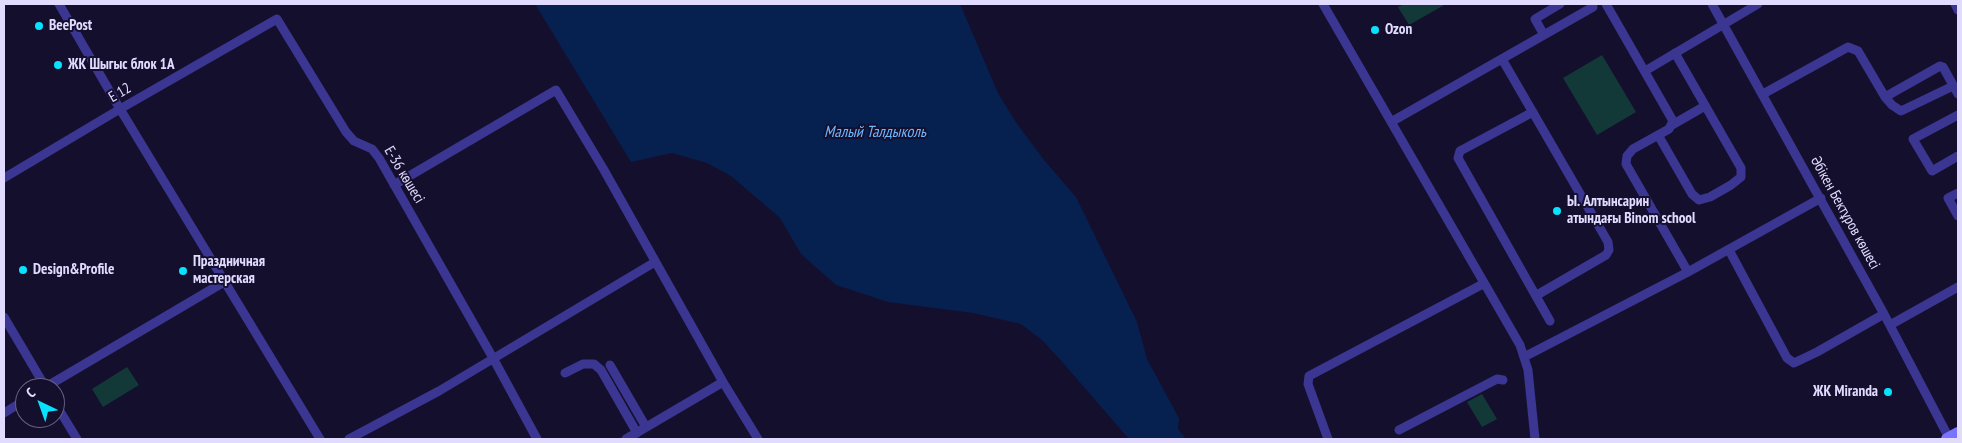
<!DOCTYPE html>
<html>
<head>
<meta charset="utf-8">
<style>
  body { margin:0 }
  #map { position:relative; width:1962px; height:443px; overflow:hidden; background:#150f2e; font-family:"PT Sans Narrow",sans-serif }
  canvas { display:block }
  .frame { position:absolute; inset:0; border:5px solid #e1dcff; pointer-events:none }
  .north { position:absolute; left:15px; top:378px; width:50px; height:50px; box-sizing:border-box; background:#150f2e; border:1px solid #676182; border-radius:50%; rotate:318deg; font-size:14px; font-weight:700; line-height:20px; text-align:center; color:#e1dcff }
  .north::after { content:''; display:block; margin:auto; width:18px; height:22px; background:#08e2ff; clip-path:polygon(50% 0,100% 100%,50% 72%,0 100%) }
</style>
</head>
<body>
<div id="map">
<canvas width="1962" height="443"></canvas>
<div class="frame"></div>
<div class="north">С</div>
</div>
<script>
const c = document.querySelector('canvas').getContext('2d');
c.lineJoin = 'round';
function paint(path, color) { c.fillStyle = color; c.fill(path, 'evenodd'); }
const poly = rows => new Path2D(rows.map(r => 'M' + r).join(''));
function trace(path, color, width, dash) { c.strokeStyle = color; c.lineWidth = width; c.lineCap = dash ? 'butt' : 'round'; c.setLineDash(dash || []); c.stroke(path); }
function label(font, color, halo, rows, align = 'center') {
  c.font = font + ' "PT Sans Narrow",sans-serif'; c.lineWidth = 4; c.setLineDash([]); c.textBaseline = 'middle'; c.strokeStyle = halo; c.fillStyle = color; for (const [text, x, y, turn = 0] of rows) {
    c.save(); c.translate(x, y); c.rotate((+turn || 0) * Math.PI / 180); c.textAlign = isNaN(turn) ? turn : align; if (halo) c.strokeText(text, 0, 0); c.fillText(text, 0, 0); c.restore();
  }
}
const green = poly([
  [1404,4,1446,4,1409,25,1398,7],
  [1602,55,1636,112,1597,135,1563,78],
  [127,367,139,385,103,407,92,389],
  [1482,394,1497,419,1482,427,1467,402]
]);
const water = poly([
  [535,4,960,4,998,93,1015,121,1044,160,1076,197,1137,322,1147,359,1174,409,1179,419,1178,429,1186,439,1129,439,1064,364,1042,340,1021,324,973,313,888,302,836,285,801,254,780,218,731,176,707,163,672,153,631,162]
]);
const street = poly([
  [59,4,120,109,320,439],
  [1323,4,1520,345,1528,370,1535,439],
  [1606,4,1673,121,1669,129,1633,149,1627,156,1626,164,1688,272],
  [1712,4,1884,314,1949,438],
  [1955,4,1958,10],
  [1544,35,1535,19,1560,4],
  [1502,59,1608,242,1609,250,1606,255,1537,295],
  [1645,71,1758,4],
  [1763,94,1848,47,1858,51,1885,97,1892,105,1901,111,1953,86],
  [1885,97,1940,66,1943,67,1958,94],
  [1533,112,1460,151,1458,158,1550,321],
  [1958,115,1913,139,1932,171,1958,156],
  [1391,122,1593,7],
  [1672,125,1705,106],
  [1658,135,1692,194,1699,200,1710,197,1731,185,1741,177,1741,168,1675,53],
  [4,178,120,109,277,19,346,132,354,141,372,149,379,158,493,358,537,439],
  [394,185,556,90,604,170,723,382],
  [1958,193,1948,198,1958,216],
  [1729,250,1787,358,1794,363,1817,352,1884,314],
  [4,317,46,388],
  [1890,325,1958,287],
  [1524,357,1688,272,1821,198],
  [610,365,646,427],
  [565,373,583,364,594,364,601,370,637,433],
  [44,388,224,282],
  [55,403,77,439],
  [4,413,25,400],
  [1399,430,1497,379,1503,380],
  [349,439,439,391,655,262],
  [626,439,723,382,758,439],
  [1328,439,1308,384,1309,376,1483,284]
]);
const secondary = poly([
  [1947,439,1958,433]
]);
const markers = [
  [39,26,5,"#08e2ff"],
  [1375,30,5,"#08e2ff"],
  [58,65,5,"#08e2ff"],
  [1557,211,5,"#08e2ff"],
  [23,270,5,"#08e2ff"],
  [183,271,5,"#08e2ff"],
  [1888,392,5,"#08e2ff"]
];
const poiNames = [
  ["BeePost",49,26],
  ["Ozon",1385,30],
  ["ЖК Шыгыс блок 1А",68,65],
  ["Ы. Алтынсарин",1567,202],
  ["атындағы Binom school",1567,219],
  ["Праздничная",193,262],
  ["мастерская",193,279],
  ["Design&Profile",33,270],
  ["ЖК Miranda",1878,392,"right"]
];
const streetNames = [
  ["E 12",120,93,-30],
  ["Е-36 көшесі",404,175,59],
  ["Әбікен Бектұров көшесі",1845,213,61]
];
const waterNames = [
  ["Малый Талдыколь",875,132]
];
paint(green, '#123938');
paint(water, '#062050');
trace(street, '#3b3691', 9);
trace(secondary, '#7973ff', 12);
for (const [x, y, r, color] of markers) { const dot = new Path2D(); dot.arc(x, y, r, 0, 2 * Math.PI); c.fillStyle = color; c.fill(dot); trace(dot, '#150f2e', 2); }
label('bold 15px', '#e1dcff', '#150f2e', poiNames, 'left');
label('15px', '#e1dcff', '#150f2e', streetNames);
label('italic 16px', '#6ab8ff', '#150f2e', waterNames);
</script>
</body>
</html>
